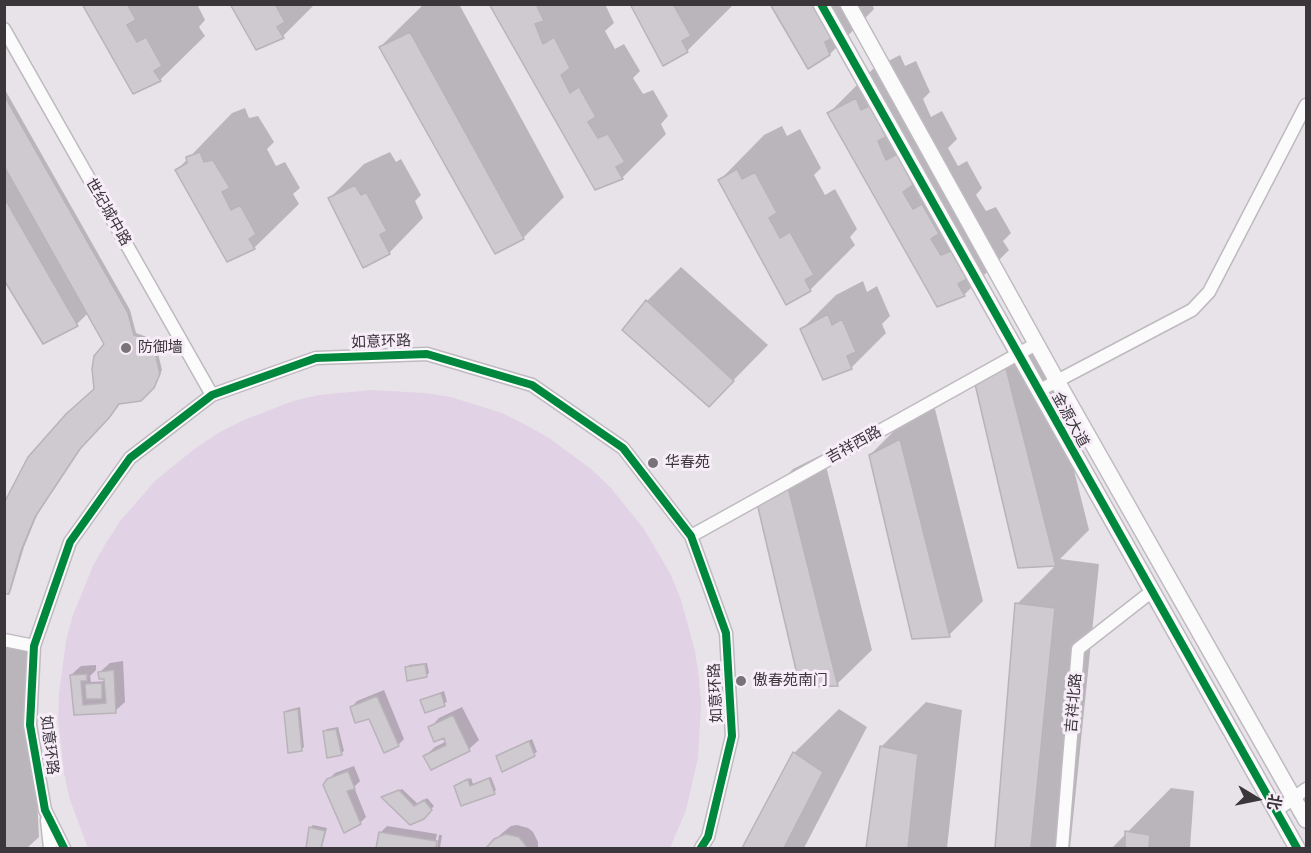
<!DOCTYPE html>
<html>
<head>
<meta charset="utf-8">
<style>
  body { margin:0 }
  #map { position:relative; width:1311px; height:853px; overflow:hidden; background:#e8e3e9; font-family:"PT Sans Narrow","Noto Sans SC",sans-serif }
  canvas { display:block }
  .frame { position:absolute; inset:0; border:6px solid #3a363a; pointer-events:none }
  .north { position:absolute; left:1227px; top:769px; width:60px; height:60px; -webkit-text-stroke:4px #f7edf9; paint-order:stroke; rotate:100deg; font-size:16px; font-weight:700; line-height:24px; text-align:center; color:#3a363a }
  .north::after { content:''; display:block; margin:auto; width:21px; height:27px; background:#3a363a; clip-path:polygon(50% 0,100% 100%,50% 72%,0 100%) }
</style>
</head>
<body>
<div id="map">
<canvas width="1311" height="853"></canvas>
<div class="frame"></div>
<div class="north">北</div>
</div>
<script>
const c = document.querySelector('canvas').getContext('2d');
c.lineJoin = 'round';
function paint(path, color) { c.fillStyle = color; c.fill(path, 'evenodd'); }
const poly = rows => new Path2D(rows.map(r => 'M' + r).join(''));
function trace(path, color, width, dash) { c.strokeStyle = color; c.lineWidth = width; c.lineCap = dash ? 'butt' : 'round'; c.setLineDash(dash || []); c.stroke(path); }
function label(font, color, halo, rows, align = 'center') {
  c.font = font + ' "PT Sans Narrow","Noto Sans SC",sans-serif'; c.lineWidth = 6; c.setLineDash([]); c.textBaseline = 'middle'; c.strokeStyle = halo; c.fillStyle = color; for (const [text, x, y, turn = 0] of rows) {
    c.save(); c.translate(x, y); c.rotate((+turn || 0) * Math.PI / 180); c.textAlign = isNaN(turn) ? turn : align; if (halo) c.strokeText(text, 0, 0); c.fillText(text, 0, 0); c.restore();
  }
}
const green = poly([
  [372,390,425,393,451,397,502,413,526,425,549,438,591,469,611,488,644,529,671,575,681,600,695,651,699,678,701,705,698,758,686,810,670,848,88,848,70,800,64,773,58,720,59,694,66,641,73,615,93,566,106,543,121,520,156,480,197,447,220,432,244,420,293,401,319,395]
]);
const shadow = poly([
  [84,4,197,4,205,20,199,27,205,36,160,80],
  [231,4,315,4,283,36,256,48],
  [424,4,459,4,564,197,523,238,380,47],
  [491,4,605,4,614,23,605,31,615,49,624,44,640,71,633,78,643,94,653,90,668,116,661,124,666,134,622,178],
  [631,4,731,4,732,6,687,51],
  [772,4,872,4,874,9,830,54],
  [900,55,905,66,916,61,930,92,923,99,931,117,942,111,957,139,948,148,958,166,967,161,982,188,976,195,986,211,996,207,1011,233,1003,241,1009,250,964,295,829,113,873,69],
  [4,88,130,310,136,333,147,337,157,349,162,370,156,383,120,403,83,445,38,513,24,547,11,590,8,593,4,507,96,389,105,344,88,313,77,324,43,342,4,277],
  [245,108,249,118,258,116,274,142,267,149,276,166,285,162,300,188,293,194,299,204,254,248,228,260,177,170,232,113],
  [782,126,787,136,800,129,821,168,814,175,825,195,835,189,857,229,850,237,855,245,810,290,720,180,764,135],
  [390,152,396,162,401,159,421,195,415,201,423,218,389,253,330,198,364,164],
  [681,267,768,345,709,405,647,301],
  [863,281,867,292,877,286,890,316,882,324,886,333,851,368,801,330,836,295],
  [1040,335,1089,530,1060,559,1099,564,1070,848,996,848,1017,604,1056,565,1019,566,977,384,1011,350],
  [934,405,983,601,949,635,870,455,905,420],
  [823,454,872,650,837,684,759,504,793,469],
  [29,643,39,837,27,848,4,848,4,645],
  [123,661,125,702,115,711,75,714,71,675,81,666,96,665,96,670,90,676,91,682,106,681,100,672,110,663],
  [427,663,429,673,426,675,407,668,409,665],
  [384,690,404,739,398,745,370,717,351,708,357,701],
  [444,691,447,702,426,711,422,700],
  [926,702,962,710,947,848,868,848,882,746],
  [300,707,304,747,301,749,285,712,288,710],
  [462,707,479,740,469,749,425,756,435,747,447,741,445,736,430,728,439,718],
  [839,709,867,727,804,848,744,848,794,753],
  [338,727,344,751,341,753,325,731,327,729],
  [532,739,537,752,503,770,497,756],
  [354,766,360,781,354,787,366,817,360,823,328,780,335,773],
  [491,777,496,790,494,792,458,784,471,778,473,784],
  [1171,788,1194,791,1190,848,1112,848],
  [402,789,418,804,427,798,434,806,423,817,383,797],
  [313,825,327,828,322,847,326,848,307,848,310,828],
  [517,825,528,828,533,832,538,842,538,848,488,848,501,834,511,826],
  [387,826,437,834,434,848,378,848,381,832],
  [439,835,442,835,440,848,437,848]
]);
const building = poly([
  [82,4,127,4,136,20,127,25,137,42,146,37,162,66,154,71,161,81,133,94,82,4],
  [230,4,275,4,285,22,277,27,284,38,256,50,230,4],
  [489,4,536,4,544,21,535,24,543,44,554,37,570,68,561,75,570,93,579,87,596,117,588,122,598,138,608,134,625,162,616,167,623,179,595,190,489,4],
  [630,4,673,4,691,36,682,41,688,52,663,66,630,4],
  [770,4,814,4,833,38,825,42,830,55,808,69,770,4],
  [410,32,524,239,495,254,379,47,410,32],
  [4,95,128,313,134,335,145,339,155,352,160,374,154,388,141,401,119,404,109,418,80,449,35,517,21,551,9,594,4,594,4,503,28,457,66,414,94,389,92,369,94,356,104,344,4,166,4,95],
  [856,98,861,110,871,105,886,137,878,141,886,160,897,154,913,185,903,192,913,209,922,204,939,234,931,239,941,255,951,251,967,279,958,284,965,296,937,307,827,113,856,98],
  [200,152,204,162,213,160,230,188,222,192,231,210,240,205,256,234,249,239,255,249,227,262,175,170,187,163,186,157,200,152],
  [737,169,742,179,755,172,777,213,769,218,780,238,790,232,814,275,805,280,811,291,786,305,718,180,737,169],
  [355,185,361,195,366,192,387,231,380,235,390,254,363,268,328,198,355,185],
  [5,199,78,326,43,344,4,280,5,199],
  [646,300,734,381,709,407,622,330,646,300],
  [828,314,832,325,842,319,856,352,847,356,852,369,823,380,800,329,828,314],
  [1006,368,1056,566,1018,568,975,384,1006,368],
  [900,439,938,590,950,637,912,639,869,455,900,439],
  [788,487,838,686,800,687,757,503,788,487],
  [1015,603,1055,608,1031,848,995,848,1015,603],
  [425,664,427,677,407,681,405,667,425,664],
  [114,670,116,713,74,715,70,675,87,674,87,681,81,681,83,705,106,703,104,679,99,679,98,672,114,670],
  [102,683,102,699,86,699,85,684,102,683],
  [441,693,445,706,425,713,420,700,441,693],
  [377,696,399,746,384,753,369,719,355,723,350,707,377,696],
  [298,709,302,751,288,753,284,712,298,709],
  [453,715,470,751,431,770,423,756,446,745,444,738,434,742,428,727,453,715],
  [336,729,342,755,327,758,323,731,336,729],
  [529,741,535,756,502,772,496,756,529,741],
  [880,746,918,754,908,848,866,848,880,746],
  [793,752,823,772,784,848,742,848,793,752],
  [348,771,355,789,347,791,361,824,344,833,323,785,327,779,348,771],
  [489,778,495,794,461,806,454,786,468,779,470,786,489,778],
  [399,790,414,806,424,800,432,810,424,819,410,825,381,797,399,790],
  [309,827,325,831,321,848,306,848,309,827],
  [1125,831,1150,835,1149,848,1125,848,1125,831],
  [379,832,437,841,436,848,376,848,379,832],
  [506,834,519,837,528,848,486,848,494,839,506,834]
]);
const minor = poly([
  [4,29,212,395],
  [1038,391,1192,310,1209,292,1306,105],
  [691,536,1036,344],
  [4,640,34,646],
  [1276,811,1306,789],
  [47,820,50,848],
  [64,848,45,810,30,725,34,646,70,542,130,458,212,395,316,358,427,354,532,385,623,448,691,536,726,633,732,736,708,837,701,848],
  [1062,848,1078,649,1151,592]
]);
const tertiary = poly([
  [821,4,1297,848],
  [848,4,1057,381,1306,820]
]);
const cycleway = poly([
  [821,4,1297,848],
  [64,848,45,810,30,725,34,646,70,542,130,458,212,395,316,358,427,354,532,385,623,448,691,536,726,633,732,736,708,837,701,848]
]);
const markers = [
  [126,348,6,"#777377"],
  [653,463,6,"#777377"],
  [741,681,6,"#777377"]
];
const streetNames = [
  ["世纪城中路",108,212,60],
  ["如意环路",381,342,-2],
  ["金源大道",1070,420,61],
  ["吉祥西路",854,445,-29],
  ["如意环路",716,693,-93],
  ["吉祥北路",1074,703,-85],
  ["如意环路",49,745,83]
];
const poiNames = [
  ["防御墙",138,348],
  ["华春苑",665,463],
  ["傲春苑南门",753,681]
];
paint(green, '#e1d2e5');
paint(shadow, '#0003');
paint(building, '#cecacf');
trace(building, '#b7b3b8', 1.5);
trace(minor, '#bebabf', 15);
trace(tertiary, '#bebabf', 18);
trace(minor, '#fcfbfc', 12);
trace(tertiary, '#fcfbfc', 15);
trace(cycleway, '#00873e', 8);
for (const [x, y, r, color] of markers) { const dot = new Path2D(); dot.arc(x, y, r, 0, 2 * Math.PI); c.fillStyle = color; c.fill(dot); trace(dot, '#f7edf9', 2); }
label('15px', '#3a363a', '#f7edf9', streetNames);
label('15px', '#3a363a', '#f7edf9', poiNames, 'left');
</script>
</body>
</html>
